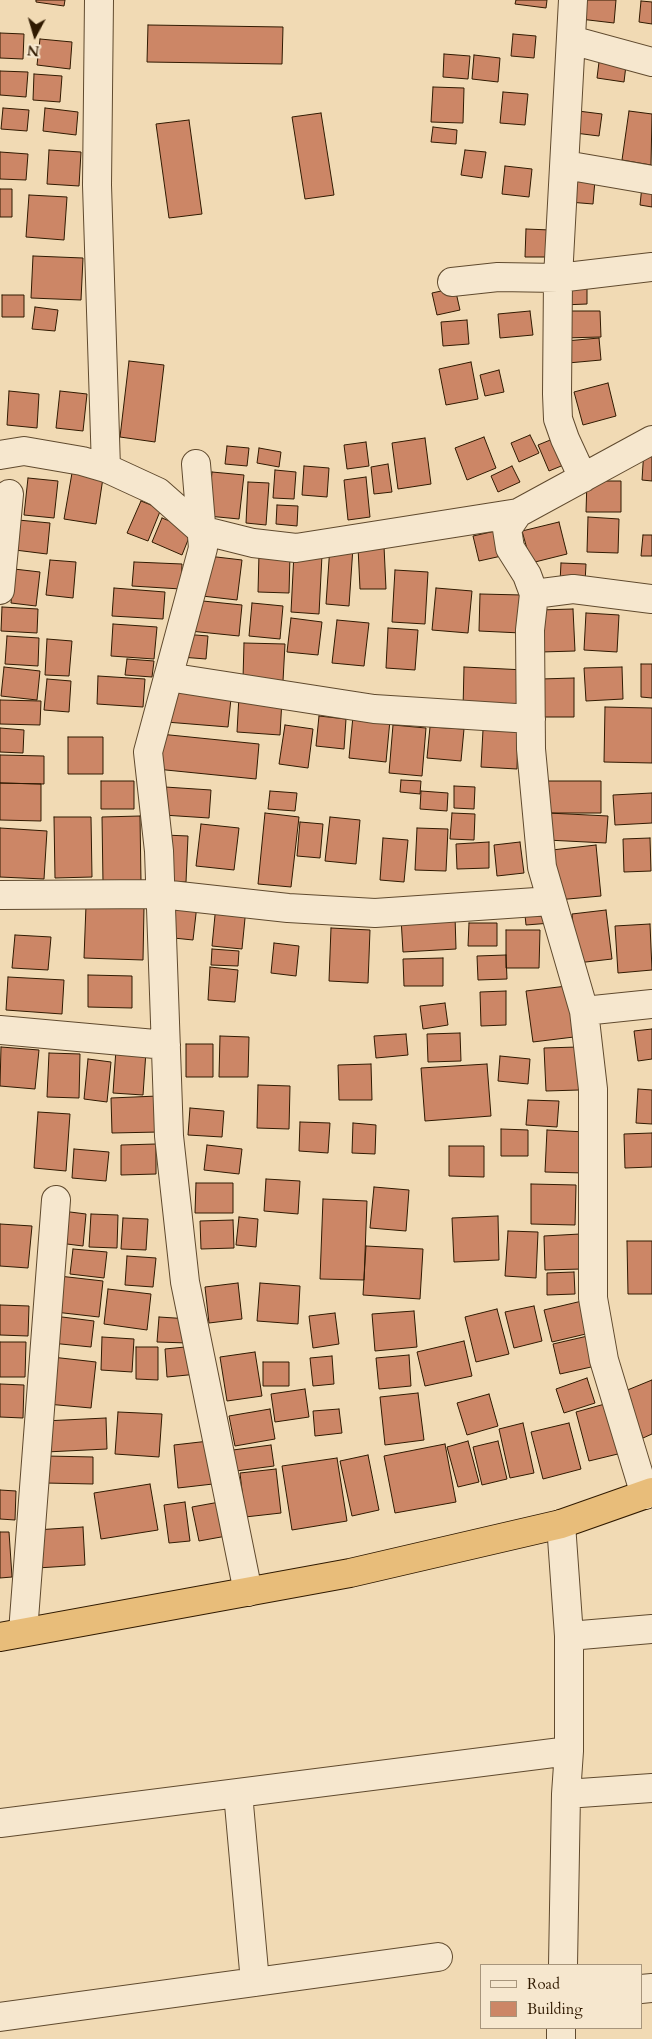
<!DOCTYPE html>
<html>
<head>
<meta charset="utf-8">
<style>
  body { margin:0 }
  #map { position:relative; width:652px; height:2039px; overflow:hidden; background:#f1dab4; font-family:Cardo,serif }
  canvas { display:block }
  .legend { position:absolute; left:480px; top:1964px; width:162px; height:65px; box-sizing:border-box; background:#f6e7ce; border:1px solid #a7957c; margin:0; padding:6px 9px; list-style:none; font-size:15px; color:#301a01 }
  .legend li { display:flex; align-items:center; gap:10px; height:25px }
  .legend b { width:25px; border:1px solid #a7957c }
  .north { position:absolute; left:10px; top:10px; width:50px; height:50px; -webkit-text-stroke:4px #f6e7ce; paint-order:stroke; rotate:186deg; font-size:14px; font-weight:700; line-height:20px; text-align:center; color:#301a01 }
  .north::after { content:''; display:block; margin:auto; width:18px; height:22px; background:#301a01; clip-path:polygon(50% 0,100% 100%,50% 72%,0 100%) }
</style>
</head>
<body>
<div id="map">
<canvas width="652" height="2039"></canvas>
<ul class="legend">
<li><b style="height:6px;background:#f6e7ce"></b>Road</li>
<li><b style="height:14px;background:#cc8666"></b>Building</li>
</ul>
<div class="north">N</div>
</div>
<script>
const c = document.querySelector('canvas').getContext('2d');
c.lineJoin = 'round';
function paint(path, color) { c.fillStyle = color; c.fill(path, 'evenodd'); }
const poly = rows => new Path2D(rows.map(r => 'M' + r).join(''));
function trace(path, color, width, dash) { c.strokeStyle = color; c.lineWidth = width; c.lineCap = dash ? 'butt' : 'round'; c.setLineDash(dash || []); c.stroke(path); }
const building = poly([
  [36,0,65,0,64,6,36,2,36,0],
  [516,0,547,0,546,8,515,4,516,0],
  [583,0,616,0,614,23,580,19,583,0],
  [641,1,652,2,652,24,639,22,641,1],
  [148,25,283,27,282,64,147,62,148,25],
  [0,33,24,34,23,59,0,58,0,33],
  [513,34,536,36,534,58,511,56,513,34],
  [40,39,72,42,70,69,37,65,40,39],
  [444,54,470,56,468,79,443,77,444,54],
  [600,54,627,57,624,82,597,78,600,54],
  [474,55,500,58,498,82,472,79,474,55],
  [0,71,28,72,26,97,0,95,0,71],
  [34,74,62,76,60,102,33,100,34,74],
  [433,87,464,88,463,123,431,122,433,87],
  [503,92,528,94,525,125,500,123,503,92],
  [3,108,29,110,27,131,1,129,3,108],
  [45,108,78,112,76,135,43,131,45,108],
  [578,111,602,114,599,136,575,133,578,111],
  [629,111,652,114,651,165,622,160,629,111],
  [321,113,334,195,305,199,292,117,321,113],
  [189,120,202,214,169,218,156,124,189,120],
  [433,127,457,130,456,144,431,142,433,127],
  [49,150,81,152,79,186,47,184,49,150],
  [465,150,486,152,482,178,461,175,465,150],
  [0,152,28,154,26,180,0,179,0,152],
  [505,166,532,169,529,197,502,194,505,166],
  [571,177,595,180,593,204,569,202,571,177],
  [642,186,652,188,652,207,640,205,642,186],
  [0,189,12,189,12,217,0,217,0,189],
  [29,195,67,197,64,240,26,237,29,195],
  [526,229,550,230,549,257,525,257,526,229],
  [33,256,83,258,81,300,31,298,33,256],
  [562,282,587,282,587,304,562,305,562,282],
  [455,288,460,310,437,315,432,293,455,288],
  [2,295,24,295,24,317,2,317,2,295],
  [35,307,58,310,55,331,32,329,35,307],
  [530,311,533,335,500,338,498,314,530,311],
  [562,311,600,311,601,337,563,338,562,311],
  [467,320,469,344,443,346,441,322,467,320],
  [599,338,601,360,568,363,566,341,599,338],
  [129,361,164,365,155,442,120,437,129,361],
  [471,362,478,399,446,405,439,369,471,362],
  [499,370,504,392,485,396,480,375,499,370],
  [608,383,616,416,583,425,574,392,608,383],
  [9,391,39,394,37,428,7,425,9,391],
  [60,391,87,394,83,431,56,428,60,391],
  [530,435,539,453,519,462,511,443,530,435],
  [560,436,571,462,549,471,538,445,560,436],
  [484,437,496,468,467,480,455,448,484,437],
  [425,438,431,484,398,489,392,443,425,438],
  [366,442,369,466,347,469,344,445,366,442],
  [227,446,249,448,247,466,225,464,227,446],
  [259,448,281,452,279,467,257,463,259,448],
  [644,449,652,450,652,481,642,480,644,449],
  [388,464,392,492,374,494,371,467,388,464],
  [304,466,329,468,327,497,302,495,304,466],
  [512,466,520,482,498,492,491,476,512,466],
  [275,470,296,472,294,499,273,498,275,470],
  [212,472,244,475,239,519,208,516,212,472],
  [72,473,103,478,96,524,64,519,72,473],
  [366,477,370,517,348,520,344,480,366,477],
  [28,478,58,481,54,518,24,515,28,478],
  [587,481,621,481,621,512,586,512,587,481],
  [248,482,269,483,266,525,246,523,248,482],
  [141,501,161,509,148,541,127,533,141,501],
  [277,505,298,506,297,526,276,524,277,505],
  [588,517,619,519,618,553,587,552,588,517],
  [162,518,192,530,182,555,152,542,162,518],
  [18,520,50,523,47,554,15,550,18,520],
  [559,522,567,554,531,563,522,531,559,522],
  [500,530,506,555,479,561,473,536,500,530],
  [643,535,652,535,652,556,641,556,643,535],
  [330,546,353,547,349,606,326,604,330,546],
  [384,546,386,589,360,589,358,547,384,546],
  [294,553,322,555,319,614,291,612,294,553],
  [259,554,290,555,289,593,258,592,259,554],
  [208,556,242,560,237,600,202,596,208,556],
  [50,560,76,562,73,598,46,595,50,560],
  [134,562,182,564,181,589,132,586,134,562],
  [561,563,586,564,585,583,560,582,561,563],
  [14,569,40,572,36,606,11,603,14,569],
  [395,570,428,572,425,624,392,622,395,570],
  [114,588,165,592,163,619,112,616,114,588],
  [436,588,472,591,468,633,432,630,436,588],
  [480,594,522,595,521,633,479,631,480,594],
  [193,600,242,605,239,636,190,631,193,600],
  [252,603,283,606,280,639,249,636,252,603],
  [2,607,38,609,37,633,1,631,2,607],
  [573,609,575,651,541,652,539,610,573,609],
  [586,613,619,615,617,652,584,650,586,613],
  [291,618,322,622,318,655,287,652,291,618],
  [337,620,369,623,364,666,332,663,337,620],
  [113,624,157,627,154,659,111,656,113,624],
  [388,628,418,630,415,670,386,668,388,628],
  [183,634,208,636,206,659,181,657,183,634],
  [7,636,39,638,38,666,5,664,7,636],
  [47,639,72,641,69,676,45,675,47,639],
  [244,643,285,644,283,681,243,679,244,643],
  [127,659,154,661,152,677,125,675,127,659],
  [641,664,652,664,652,698,641,697,641,664],
  [4,667,40,671,37,700,1,696,4,667],
  [464,667,525,670,524,711,463,709,464,667],
  [622,667,623,699,586,701,584,668,622,667],
  [98,676,145,679,143,707,97,704,98,676],
  [574,678,574,717,542,717,541,679,574,678],
  [47,679,71,681,69,712,44,710,47,679],
  [169,683,232,689,228,727,166,722,169,683],
  [239,696,282,699,280,735,237,732,239,696],
  [0,700,41,701,40,725,0,724,0,700],
  [605,707,652,708,652,763,604,762,605,707],
  [319,716,346,719,344,749,316,746,319,716],
  [353,716,390,720,386,762,349,758,353,716],
  [285,725,313,729,308,768,279,764,285,725],
  [393,725,426,728,422,776,389,773,393,725],
  [430,727,464,729,461,761,427,758,430,727],
  [0,728,24,730,23,753,0,752,0,728],
  [483,730,518,732,517,769,481,767,483,730],
  [160,734,259,744,256,779,156,769,160,734],
  [68,737,103,737,103,774,68,774,68,737],
  [0,755,44,756,44,784,0,783,0,755],
  [401,780,421,781,420,794,400,792,401,780],
  [101,781,134,781,134,809,101,809,101,781],
  [546,781,601,781,601,813,546,813,546,781],
  [0,783,41,784,41,821,0,820,0,783],
  [454,786,475,787,474,809,454,808,454,786],
  [165,787,211,790,209,818,163,815,165,787],
  [270,791,297,793,295,811,268,809,270,791],
  [421,791,448,793,447,811,420,809,421,791],
  [652,793,652,823,615,825,613,795,652,793],
  [265,813,299,817,291,887,258,884,265,813],
  [452,813,475,814,474,840,450,839,452,813],
  [548,813,608,816,606,843,547,840,548,813],
  [140,816,141,882,103,883,102,817,140,816],
  [54,817,91,817,92,877,55,878,54,817],
  [330,817,360,820,356,864,325,861,330,817],
  [300,822,323,824,320,858,297,856,300,822],
  [201,824,239,828,234,870,196,866,201,824],
  [0,828,47,831,44,879,0,877,0,828],
  [417,828,448,829,446,871,415,870,417,828],
  [164,835,188,836,186,882,162,882,164,835],
  [383,838,408,840,404,882,380,880,383,838],
  [650,838,651,871,624,872,623,839,650,838],
  [489,842,489,868,457,869,456,844,489,842],
  [520,842,524,873,497,876,494,845,520,842],
  [596,845,601,896,557,900,552,850,596,845],
  [167,902,197,905,193,940,164,937,167,902],
  [549,903,551,923,526,925,524,905,549,903],
  [216,905,246,908,242,949,212,946,216,905],
  [86,906,144,907,143,960,84,958,86,906],
  [606,910,612,959,577,963,572,914,606,910],
  [455,916,456,949,403,952,401,918,455,916],
  [469,923,497,923,497,946,468,946,469,923],
  [650,924,652,970,618,973,615,926,650,924],
  [331,928,370,930,368,983,329,981,331,928],
  [506,930,540,930,539,968,506,968,506,930],
  [15,935,51,937,48,970,12,968,15,935],
  [274,943,299,946,296,976,271,973,274,943],
  [212,949,239,951,238,966,211,965,212,949],
  [506,955,507,979,478,980,477,956,506,955],
  [443,958,443,986,404,986,403,959,443,958],
  [210,967,238,970,235,1002,208,1000,210,967],
  [88,975,132,976,132,1008,88,1007,88,975],
  [8,977,64,980,62,1014,6,1010,8,977],
  [575,985,582,1036,533,1042,526,991,575,985],
  [506,991,506,1025,481,1026,480,992,506,991],
  [445,1003,448,1025,423,1029,420,1006,445,1003],
  [652,1029,652,1059,638,1061,634,1031,652,1029],
  [460,1033,461,1061,428,1062,427,1034,460,1033],
  [406,1034,408,1055,376,1058,374,1036,406,1034],
  [220,1036,249,1037,248,1077,219,1077,220,1036],
  [186,1044,213,1044,213,1077,186,1077,186,1044],
  [1,1047,39,1050,35,1089,0,1086,1,1047],
  [578,1047,579,1090,546,1091,544,1048,578,1047],
  [116,1049,146,1051,143,1095,113,1093,116,1049],
  [49,1053,80,1054,79,1098,47,1097,49,1053],
  [500,1056,530,1059,528,1084,498,1081,500,1056],
  [88,1059,111,1062,107,1102,84,1099,88,1059],
  [371,1064,372,1100,339,1100,338,1065,371,1064],
  [487,1064,491,1116,425,1121,421,1068,487,1064],
  [258,1085,290,1086,289,1129,257,1128,258,1085],
  [638,1089,652,1090,652,1124,636,1123,638,1089],
  [158,1096,159,1132,112,1133,111,1098,158,1096],
  [528,1100,559,1101,557,1127,526,1125,528,1100],
  [190,1108,224,1111,222,1137,188,1135,190,1108],
  [38,1112,70,1114,66,1171,34,1168,38,1112],
  [300,1122,330,1123,328,1153,299,1151,300,1122],
  [353,1123,376,1125,375,1154,352,1153,353,1123],
  [501,1129,528,1130,528,1156,501,1156,501,1129],
  [547,1130,585,1132,584,1173,545,1172,547,1130],
  [652,1133,652,1167,625,1168,624,1134,652,1133],
  [156,1144,156,1174,121,1175,121,1145,156,1144],
  [207,1145,242,1149,239,1174,204,1170,207,1145],
  [449,1146,484,1146,484,1177,449,1176,449,1146],
  [74,1149,109,1152,106,1181,72,1178,74,1149],
  [266,1179,300,1181,298,1214,264,1211,266,1179],
  [196,1183,233,1183,233,1213,195,1213,196,1183],
  [531,1184,576,1185,575,1225,531,1224,531,1184],
  [374,1187,409,1190,406,1231,370,1228,374,1187],
  [323,1199,367,1201,364,1280,320,1279,323,1199],
  [62,1211,86,1214,83,1246,59,1243,62,1211],
  [91,1214,118,1215,117,1248,89,1247,91,1214],
  [498,1216,499,1260,454,1262,452,1218,498,1216],
  [239,1217,258,1219,256,1247,236,1245,239,1217],
  [123,1218,148,1219,146,1250,121,1249,123,1218],
  [233,1220,234,1248,201,1249,200,1221,233,1220],
  [0,1224,32,1226,28,1268,0,1266,0,1224],
  [508,1231,538,1232,536,1278,505,1276,508,1231],
  [580,1234,581,1269,545,1270,544,1236,580,1234],
  [627,1241,652,1241,652,1294,628,1294,627,1241],
  [366,1246,423,1249,420,1299,363,1295,366,1246],
  [73,1249,107,1252,104,1278,70,1274,73,1249],
  [127,1256,156,1258,153,1287,125,1285,127,1256],
  [574,1272,575,1294,547,1295,547,1273,574,1272],
  [59,1276,103,1281,99,1317,55,1312,59,1276],
  [238,1283,242,1319,209,1323,205,1287,238,1283],
  [260,1283,300,1286,298,1324,257,1321,260,1283],
  [108,1289,151,1294,147,1330,104,1324,108,1289],
  [582,1301,590,1333,552,1342,544,1310,582,1301],
  [0,1305,29,1306,28,1336,0,1335,0,1305],
  [534,1306,542,1341,514,1348,505,1312,534,1306],
  [497,1309,509,1354,476,1362,465,1317,497,1309],
  [414,1311,417,1347,375,1351,372,1314,414,1311],
  [335,1313,339,1344,313,1348,309,1316,335,1313],
  [54,1316,94,1321,91,1347,51,1343,54,1316],
  [159,1317,190,1319,188,1343,157,1342,159,1317],
  [592,1335,600,1365,560,1374,553,1344,592,1335],
  [102,1337,134,1339,132,1372,101,1370,102,1337],
  [464,1341,472,1376,425,1386,417,1352,464,1341],
  [0,1342,26,1342,25,1377,0,1377,0,1342],
  [195,1346,198,1374,167,1377,165,1349,195,1346],
  [136,1347,158,1347,158,1380,136,1379,136,1347],
  [255,1352,262,1396,227,1401,220,1357,255,1352],
  [409,1355,411,1386,379,1389,376,1358,409,1355],
  [332,1356,334,1384,313,1386,310,1358,332,1356],
  [52,1357,96,1362,91,1408,47,1404,52,1357],
  [263,1362,289,1362,289,1386,263,1386,263,1362],
  [587,1378,595,1403,564,1413,556,1389,587,1378],
  [652,1380,652,1434,643,1438,625,1391,652,1380],
  [0,1384,24,1385,23,1418,0,1417,0,1384],
  [305,1389,309,1417,275,1422,271,1394,305,1389],
  [418,1393,424,1440,385,1445,380,1397,418,1393],
  [489,1394,498,1426,467,1435,457,1403,489,1394],
  [612,1402,626,1452,589,1461,576,1412,612,1402],
  [270,1409,275,1439,235,1446,229,1416,270,1409],
  [339,1409,342,1433,315,1436,313,1411,339,1409],
  [118,1412,162,1414,159,1457,115,1454,118,1412],
  [106,1418,107,1449,46,1452,44,1421,106,1418],
  [523,1423,534,1473,510,1478,499,1429,523,1423],
  [569,1423,581,1469,543,1479,531,1432,569,1423],
  [209,1441,213,1484,178,1488,174,1445,209,1441],
  [468,1441,479,1482,458,1487,447,1447,468,1441],
  [498,1441,507,1479,482,1485,473,1447,498,1441],
  [445,1444,456,1502,395,1513,384,1456,445,1444],
  [271,1445,274,1466,236,1471,233,1450,271,1445],
  [368,1455,379,1510,352,1516,340,1461,368,1455],
  [46,1456,93,1457,93,1484,45,1483,46,1456],
  [337,1458,347,1521,292,1530,282,1466,337,1458],
  [276,1469,281,1513,245,1517,240,1473,276,1469],
  [150,1484,158,1530,101,1539,94,1493,150,1484],
  [0,1490,16,1491,15,1520,0,1519,0,1490],
  [225,1501,232,1535,199,1541,192,1507,225,1501],
  [185,1502,190,1541,169,1543,164,1505,185,1502],
  [83,1527,85,1565,37,1568,35,1530,83,1527],
  [0,1532,9,1532,12,1577,0,1578,0,1532]
]);
const minor = poly([
  [99,0,97,185,106,468],
  [573,0,558,278,557,394,558,419,565,439,583,478],
  [571,40,652,62],
  [565,165,652,180],
  [452,282,498,277,558,278,652,267],
  [0,455,24,451,82,461,106,468,158,492,201,530,253,543,296,548,518,513],
  [196,464,203,548,148,752,159,851,169,1136,185,1282,248,1592],
  [0,590,9,494],
  [534,594,573,589,652,599],
  [168,677,374,709,531,719],
  [0,895,161,894,288,908,375,913,551,901],
  [584,1011,652,1004],
  [0,1030,166,1045],
  [645,1495,604,1360,593,1298,593,1089,584,1011,542,867,531,749,530,630,534,594,527,575,510,548,507,529,518,513,652,440],
  [561,1524,569,1636,569,1751,566,1794,563,1965],
  [23,1632,56,1200],
  [569,1636,652,1629],
  [238,1793,255,1982],
  [566,1794,652,1788],
  [0,1823,569,1751],
  [641,1989,652,1988],
  [0,2017,438,1957],
  [561,2039,561,2028]
]);
const highway = poly([
  [0,1637,350,1573,561,1524,652,1492]
]);
paint(building, '#cc8666');
trace(building, '#301a01', 1);
trace(minor, '#604a2e', 30);
trace(highway, '#301a01', 30);
trace(minor, '#f6e7ce', 28);
trace(highway, '#e8bd7a', 28);
</script>
</body>
</html>
